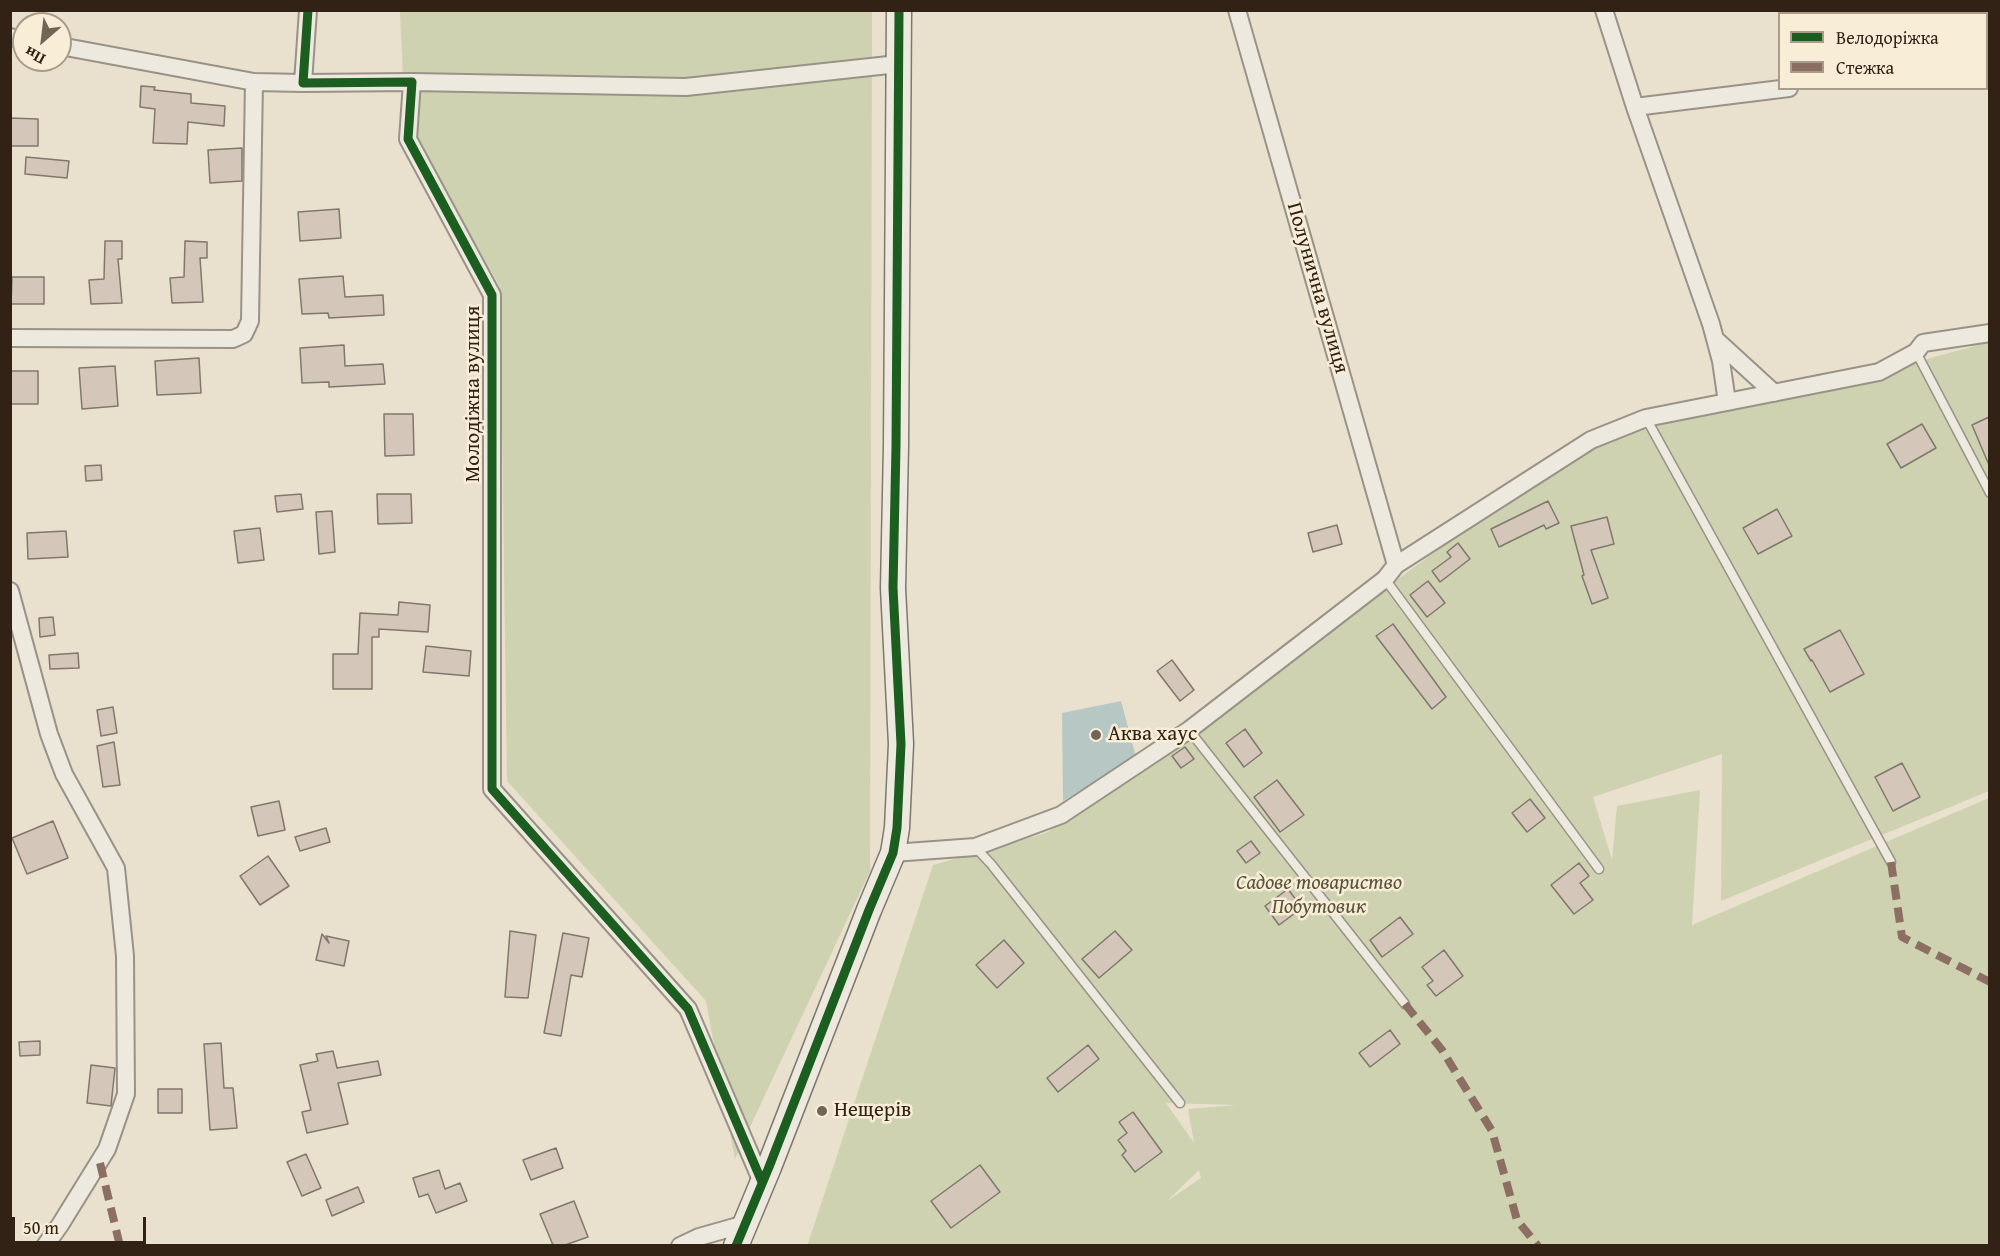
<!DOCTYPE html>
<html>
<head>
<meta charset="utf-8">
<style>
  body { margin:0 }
  #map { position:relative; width:2000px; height:1256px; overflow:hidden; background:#e9e1ce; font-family:"Gentium Book Plus",serif }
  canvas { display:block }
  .frame { position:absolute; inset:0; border:12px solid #322215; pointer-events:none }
  .legend { position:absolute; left:1778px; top:12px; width:210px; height:78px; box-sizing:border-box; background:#f8eed8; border:2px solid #a99c8a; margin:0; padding:8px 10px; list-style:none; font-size:18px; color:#322215 }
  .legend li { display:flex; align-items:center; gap:12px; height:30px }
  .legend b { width:30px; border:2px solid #a99c8a }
  .north { position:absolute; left:12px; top:12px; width:60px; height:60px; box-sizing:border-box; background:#f8eed8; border:2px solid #a99c8a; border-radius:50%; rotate:208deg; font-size:16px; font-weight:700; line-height:24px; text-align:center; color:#322215 }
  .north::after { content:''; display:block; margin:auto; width:21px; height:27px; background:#726556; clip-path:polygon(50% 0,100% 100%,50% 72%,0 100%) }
  .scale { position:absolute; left:12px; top:1217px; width:134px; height:27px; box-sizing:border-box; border:3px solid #322215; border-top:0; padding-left:8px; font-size:18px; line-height:21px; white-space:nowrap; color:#322215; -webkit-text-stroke:4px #f8eed8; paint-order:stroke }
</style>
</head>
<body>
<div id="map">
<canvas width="2000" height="1256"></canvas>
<div class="frame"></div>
<ul class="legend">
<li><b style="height:8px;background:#1b5e20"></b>Велодоріжка</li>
<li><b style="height:8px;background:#8d6e63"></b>Стежка</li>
</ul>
<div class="north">Пн</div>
<div class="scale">50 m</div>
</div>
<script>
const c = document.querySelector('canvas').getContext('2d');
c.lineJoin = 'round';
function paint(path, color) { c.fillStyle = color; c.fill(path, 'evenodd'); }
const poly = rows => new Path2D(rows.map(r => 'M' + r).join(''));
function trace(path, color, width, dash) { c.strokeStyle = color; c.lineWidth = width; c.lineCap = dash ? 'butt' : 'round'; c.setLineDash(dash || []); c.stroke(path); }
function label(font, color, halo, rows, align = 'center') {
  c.font = font + ' "Gentium Book Plus",serif'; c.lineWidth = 5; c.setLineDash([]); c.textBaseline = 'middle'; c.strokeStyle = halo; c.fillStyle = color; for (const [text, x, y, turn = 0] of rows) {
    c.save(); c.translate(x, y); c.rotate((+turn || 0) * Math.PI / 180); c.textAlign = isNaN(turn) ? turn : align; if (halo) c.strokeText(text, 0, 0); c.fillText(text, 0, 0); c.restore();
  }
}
const green = poly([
  [400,11,872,11,870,871,735,1159,706,1001,507,781,500,287,405,119],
  [1989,342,1989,791,1721,901,1722,754,1593,797,1612,860,1617,806,1700,790,1692,925,1989,798,1989,1245,807,1246,933,865,1046,833,1307,646,1530,482,1622,431,1811,391],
  [1166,1103,1237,1105,1188,1109,1194,1143],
  [1199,1170,1201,1178,1169,1200,1169,1199]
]);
const water = poly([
  [1121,701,1136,757,1063,801,1062,713]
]);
const building = poly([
  [141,86,155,87,154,90,191,94,191,103,225,106,224,126,188,122,187,144,153,143,155,109,140,107,141,86],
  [10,118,38,119,38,146,10,146,10,118],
  [242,148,242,181,210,183,208,150,242,148],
  [26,157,69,161,67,178,25,174,26,157],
  [339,209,341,238,300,241,298,212,339,209],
  [105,241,122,241,122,259,118,259,122,303,91,304,89,280,104,279,105,241],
  [185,241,207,242,207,258,200,258,203,302,172,303,170,278,184,277,185,241],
  [343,276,345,297,383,295,384,315,329,318,328,313,302,314,299,279,343,276],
  [12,277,44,277,44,304,11,304,12,277],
  [344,345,345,366,383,364,385,384,329,387,329,382,302,383,300,348,344,345],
  [199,358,201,393,157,395,155,361,199,358],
  [115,366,118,406,82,409,79,368,115,366],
  [10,371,38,371,38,404,10,404,10,371],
  [384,414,413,414,414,455,385,456,384,414],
  [1989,417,1989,465,1972,425,1989,417],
  [1922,424,1936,448,1901,468,1887,444,1922,424],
  [101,465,102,480,86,481,85,466,101,465],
  [301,494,303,509,277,512,275,496,301,494],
  [377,494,411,494,412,523,378,524,377,494],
  [1548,501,1559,523,1546,529,1544,525,1499,547,1491,529,1548,501],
  [1777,509,1792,536,1758,554,1743,528,1777,509],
  [332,511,335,552,319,554,316,512,332,511],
  [1607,517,1614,544,1591,550,1608,598,1592,604,1582,576,1584,575,1571,526,1607,517],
  [1337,525,1342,544,1313,552,1308,533,1337,525],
  [260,528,264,560,238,563,234,531,260,528],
  [66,531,68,557,28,559,27,533,66,531],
  [1458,543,1470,559,1440,582,1432,571,1451,557,1447,552,1458,543],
  [1428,581,1445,603,1427,617,1410,595,1428,581],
  [399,602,430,605,428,632,379,629,379,637,372,637,372,689,333,689,333,654,358,654,360,613,398,615,399,602],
  [53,617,55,635,40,637,39,618,53,617],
  [1393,624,1446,697,1432,709,1376,636,1393,624],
  [1840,630,1864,674,1830,692,1812,660,1811,661,1804,649,1840,630],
  [426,646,471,651,469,676,423,672,426,646],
  [78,653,79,668,50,669,49,655,78,653],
  [1172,660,1194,690,1180,701,1157,671,1172,660],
  [113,707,117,733,101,736,97,710,113,707],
  [1245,729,1262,753,1244,767,1226,743,1245,729],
  [114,742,120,785,103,787,97,746,114,742],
  [1185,747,1194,759,1181,768,1172,756,1185,747],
  [1902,763,1920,797,1893,811,1875,777,1902,763],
  [1277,780,1304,815,1280,832,1254,797,1277,780],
  [1530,799,1545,818,1527,832,1512,813,1530,799],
  [279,801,285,830,258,836,251,807,279,801],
  [53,821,68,858,27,874,12,838,53,821],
  [326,828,330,842,300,851,295,837,326,828],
  [1251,841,1260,853,1246,863,1237,851,1251,841],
  [268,856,289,886,260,905,240,876,268,856],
  [1579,863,1589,876,1580,883,1593,900,1574,914,1551,885,1579,863],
  [1288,889,1302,908,1279,925,1265,906,1288,889],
  [1400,917,1413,934,1382,957,1370,940,1400,917],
  [510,931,536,935,528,998,505,997,510,931],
  [1115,931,1132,950,1099,978,1082,959,1115,931],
  [563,933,589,938,582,977,571,975,561,1036,544,1033,563,933],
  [322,934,329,943,326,936,349,941,344,966,316,960,322,934],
  [1004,940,1024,963,997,988,976,965,1004,940],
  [1444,950,1463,976,1436,996,1427,985,1433,981,1422,967,1444,950],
  [1390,1030,1400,1044,1370,1067,1359,1053,1390,1030],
  [40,1041,40,1055,20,1056,19,1042,40,1041],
  [221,1043,224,1088,233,1088,237,1128,210,1130,204,1044,221,1043],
  [1088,1045,1099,1059,1058,1092,1047,1078,1088,1045],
  [333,1051,337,1068,378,1061,381,1075,338,1083,348,1124,307,1133,302,1112,311,1110,300,1065,318,1061,316,1054,333,1051],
  [91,1065,115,1068,111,1106,87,1103,91,1065],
  [158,1089,182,1089,182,1113,158,1113,158,1089],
  [1133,1112,1162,1152,1135,1172,1122,1155,1126,1151,1118,1140,1127,1133,1119,1122,1133,1112],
  [556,1148,563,1168,531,1180,523,1160,556,1148],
  [306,1154,321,1188,302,1196,287,1162,306,1154],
  [980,1165,1000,1192,951,1228,931,1201,980,1165],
  [439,1170,445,1189,460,1183,467,1201,436,1213,428,1194,419,1197,413,1178,439,1170],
  [358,1187,364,1202,332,1216,326,1200,358,1187],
  [574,1201,588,1237,565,1245,553,1245,540,1214,574,1201]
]);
const lane = poly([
  [1916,352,1990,493],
  [1646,418,1891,862],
  [1385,579,1599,869],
  [1189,730,1405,1004],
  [975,847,991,864,1180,1103]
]);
const street = poly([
  [308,10,303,83,412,82,408,139,492,295,492,789,688,1009,762,1182],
  [1237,10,1396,565],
  [1604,10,1635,107,1711,324,1721,361,1727,402],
  [1969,10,1970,14],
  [10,37,24,40],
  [60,46,254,82,303,83],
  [1986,65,1990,65],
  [412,82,686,87,898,64],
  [1635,107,1789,88],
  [10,338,233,339,244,334,250,321,254,82],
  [1715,339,1774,393],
  [10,591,49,734,64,774,116,868,125,956,126,1094,107,1149,60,1225,45,1246],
  [893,853,975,847,1061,815,1189,730,1385,579,1396,565,1591,440,1646,418,1879,372,1916,352,1923,343,1990,333],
  [680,1246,699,1237,745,1224]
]);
const secondary = poly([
  [736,1246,769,1167,869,910,893,853,897,828,901,744,893,588,896,446,899,10]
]);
const quiet = poly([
  [1891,862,1902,937,1990,982],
  [1405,1004,1442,1050,1492,1131,1517,1220,1538,1246],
  [100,1163,120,1246]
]);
const cycleway = poly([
  [308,10,303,83,412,82,408,139,492,295,492,789,688,1009,762,1182],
  [736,1246,769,1167,869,910,893,853,897,828,901,744,893,588,896,446,899,10]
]);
const markers = [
  [1096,735,6,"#726556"],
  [822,1111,6,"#726556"]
];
const streetNames = [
  ["Полунична вулиця",1317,288,74],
  ["Молодіжна вулиця",474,394,-90]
];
const poiNames = [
  ["Аква хаус",1108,735],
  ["Нещерів",834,1111]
];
const parkNames = [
  ["Садове товариство",1319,884],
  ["Побутовик",1319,908]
];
paint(green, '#ced2b0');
paint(water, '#b7c7c3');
paint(building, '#d4c6b9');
trace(building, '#7f786d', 1.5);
trace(lane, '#999286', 11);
trace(street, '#999286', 20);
trace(secondary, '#7f786d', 27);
trace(lane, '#ede9df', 8);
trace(street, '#ede9df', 16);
trace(secondary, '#ede9df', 24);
trace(quiet, '#8d6e63', 8, [15, 8]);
trace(cycleway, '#1b5e20', 9);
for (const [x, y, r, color] of markers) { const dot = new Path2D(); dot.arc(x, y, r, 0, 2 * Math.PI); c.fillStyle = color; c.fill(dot); trace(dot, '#f8eed8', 2); }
label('21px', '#322215', '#f8eed8', streetNames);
label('21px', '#322215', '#f8eed8', poiNames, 'left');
label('italic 21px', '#5a533c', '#f8eed8', parkNames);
</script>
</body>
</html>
